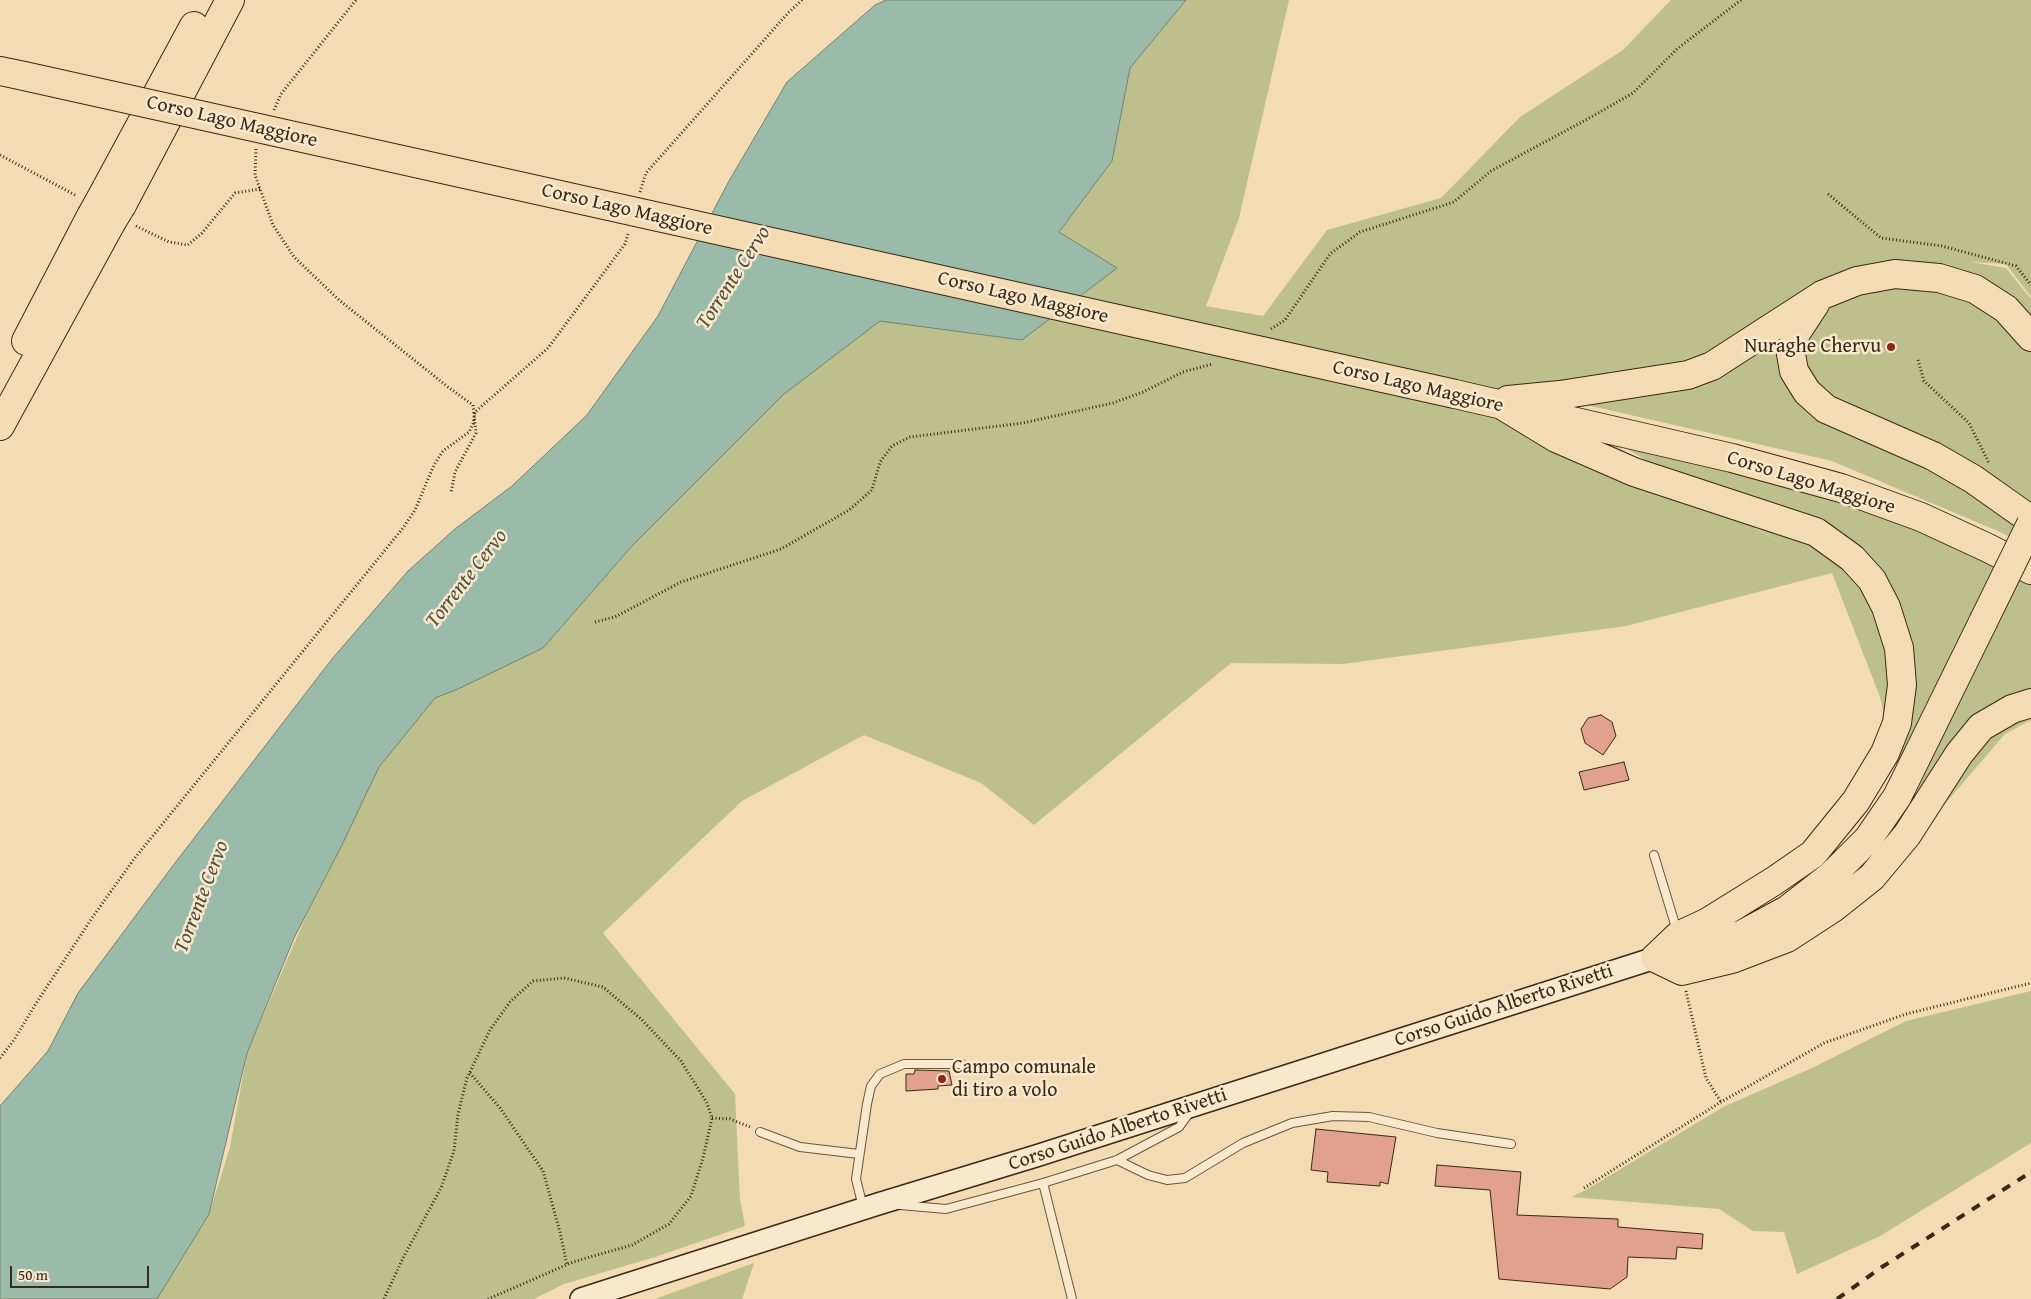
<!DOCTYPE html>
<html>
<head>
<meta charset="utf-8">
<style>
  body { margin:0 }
  #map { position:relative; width:2031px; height:1299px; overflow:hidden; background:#f3dbb4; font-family:"Gentium Book Plus",serif }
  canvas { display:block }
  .scale { position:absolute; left:10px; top:1266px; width:139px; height:22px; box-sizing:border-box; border:2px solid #382916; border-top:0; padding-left:6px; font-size:15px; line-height:18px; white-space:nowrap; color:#382916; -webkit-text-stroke:4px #f7e8ce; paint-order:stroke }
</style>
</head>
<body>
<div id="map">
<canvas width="2031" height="1299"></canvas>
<div class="scale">50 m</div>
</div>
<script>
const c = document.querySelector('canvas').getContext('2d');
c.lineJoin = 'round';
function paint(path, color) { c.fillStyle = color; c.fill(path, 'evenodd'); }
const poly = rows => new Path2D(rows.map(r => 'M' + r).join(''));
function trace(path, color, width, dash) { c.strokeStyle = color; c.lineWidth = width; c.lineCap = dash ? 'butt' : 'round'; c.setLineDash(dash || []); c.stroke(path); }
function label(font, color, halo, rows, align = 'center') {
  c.font = font + ' "Gentium Book Plus",serif'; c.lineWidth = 5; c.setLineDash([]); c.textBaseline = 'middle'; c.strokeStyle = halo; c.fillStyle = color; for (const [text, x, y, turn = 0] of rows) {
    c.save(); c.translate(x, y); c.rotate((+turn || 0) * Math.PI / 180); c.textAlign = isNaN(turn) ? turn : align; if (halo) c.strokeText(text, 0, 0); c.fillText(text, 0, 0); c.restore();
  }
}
const green = poly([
  [1186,0,1289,0,1239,218,1206,306,1263,316,1327,230,1441,198,1520,117,1623,50,1671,0,2031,0,2031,297,2006,264,1970,262,2006,268,2031,299,2031,548,2000,532,1832,461,1521,390,1789,548,1590,426,1841,488,2031,577,2031,720,2005,734,1914,840,1880,697,1832,573,1626,626,1343,664,1231,663,1034,825,981,783,864,735,742,801,603,933,735,1094,740,1199,745,1226,655,1257,564,1284,534,1299,157,1299,209,1214,230,1147,247,1053,306,916,342,845,379,767,434,698,543,648,632,546,784,394,880,320,1022,340,1117,268,1059,232,1112,161,1130,68],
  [2031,991,2031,1143,1880,1236,1797,1274,1784,1232,1753,1231,1719,1209,1571,1197,1586,1190,1723,1107,1812,1068,1906,1021],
  [754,1263,742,1299,655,1299]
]);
const water = poly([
  [886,0,1186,0,1130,68,1112,161,1059,232,1117,268,1022,340,880,321,784,394,632,546,543,648,458,689,435,698,379,767,342,845,294,938,247,1053,209,1214,157,1299,0,1299,0,1106,48,1051,78,993,175,863,332,659,408,571,455,529,512,486,587,415,658,316,729,181,787,82,875,5,886,0]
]);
const building = poly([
  [1601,715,1612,722,1616,736,1603,755,1585,743,1581,729,1588,718,1601,715],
  [1624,762,1629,780,1584,790,1579,772,1624,762],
  [915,1070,949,1071,952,1085,938,1086,938,1089,906,1091,906,1074,914,1074,915,1070],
  [1316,1129,1396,1137,1388,1184,1380,1182,1380,1186,1327,1182,1328,1172,1311,1170,1316,1129],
  [1437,1165,1521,1172,1517,1215,1618,1219,1618,1227,1703,1234,1702,1249,1677,1247,1676,1259,1628,1257,1627,1277,1610,1289,1499,1279,1490,1190,1435,1186,1437,1165]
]);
const path = poly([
  [274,110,281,94,356,0],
  [256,149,255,175,260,189,273,225,294,257,339,300,448,387,473,405,476,433,455,472,451,493],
  [0,155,77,196],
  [640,192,646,173,788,13,802,0],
  [1828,194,1881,238,1942,246,2016,266,2031,285],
  [136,226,169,242,188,245,202,233,235,193,260,189],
  [1271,329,1285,320,1330,254,1360,232,1454,202,1491,171,1593,116,1633,93,1677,49,1741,0],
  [1918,360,1924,381,1969,423,1989,463],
  [595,622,615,617,681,582,781,549,849,510,872,490,880,462,892,446,910,437,1023,423,1113,403,1143,392,1183,372,1212,364],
  [1686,991,1706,1078,1721,1102],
  [0,1058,14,1040,35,1005,92,918,134,859,403,528,415,510,434,465,443,451,469,432,473,424,475,412,548,348,625,244,628,234],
  [470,1073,500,1108,543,1171,560,1232,567,1265],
  [712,1118,730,1119,750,1127],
  [1584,1188,1721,1102,1824,1043,1906,1014,2031,983],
  [384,1299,403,1258,441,1188,454,1151,458,1114,467,1078,490,1030,510,1002,533,981,564,978,603,987,641,1019,681,1061,707,1103,712,1118,703,1158,691,1196,669,1224,632,1245,573,1262,488,1299]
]);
const lane = poly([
  [1654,855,1677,931],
  [760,1132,800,1147,859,1154],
  [1117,1160,1148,1175,1167,1180,1185,1178,1243,1143,1292,1123,1333,1116,1369,1117,1437,1133,1511,1144],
  [1043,1183,1072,1299],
  [900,1205,946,1209,1043,1183,1117,1160,1179,1127,1190,1112],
  [863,1207,856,1179,867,1104,871,1086,880,1074,904,1064,962,1064]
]);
const secondary = poly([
  [581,1299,878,1204,1036,1156,1655,958]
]);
const highway = poly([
  [0,71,24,76],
  [106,189,194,26],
  [122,205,230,0],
  [1815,304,1796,333,1791,354,1794,371,1807,392,1826,409,1933,456,1973,479,2031,520],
  [26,341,91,216],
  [1455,394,1732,458,1841,488,1921,517,1988,548,2031,570],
  [1508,400,1560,395,1688,375,1712,366,1822,295,1857,281,1895,274,1939,278,1975,289,2006,309,2031,337],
  [1505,407,1556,438,1634,472,1816,532,1852,558,1872,580,1886,607,1899,648,1902,685,1897,723,1885,753,1856,801,1813,854,1774,881,1708,922,1678,936,1655,958],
  [0,426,111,223],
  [1668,955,1741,935,1787,910,1832,875,1868,839,1897,797,1983,622],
  [1655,958,1682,971,1732,959,1787,938,1833,908,1872,877,1907,835,1959,754,1981,727,2012,709,2031,703]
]);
const rail = poly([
  [1837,1299,1882,1267,2031,1172]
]);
const highwayBridge = poly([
  [24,76,1455,394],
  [91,216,106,189],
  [111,223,122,205],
  [1983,622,2031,524]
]);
const markers = [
  [1891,347,5,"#8f2418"],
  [942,1079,5,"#8f2418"]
];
const streetNames = [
  ["Corso Lago Maggiore",232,122,13],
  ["Corso Lago Maggiore",627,210,13],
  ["Corso Lago Maggiore",1023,298,13],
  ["Corso Lago Maggiore",1418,387,13],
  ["Corso Lago Maggiore",1811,483,17],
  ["Corso Guido Alberto Rivetti",1504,1006,-18],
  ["Corso Guido Alberto Rivetti",1118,1130,-18]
];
const poiNames = [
  ["Nuraghe Chervu",1881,347],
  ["Campo comunale",952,1068,"left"],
  ["di tiro a volo",952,1091,"left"]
];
const waterNames = [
  ["Torrente Cervo",734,278,-57],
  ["Torrente Cervo",467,579,-52],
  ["Torrente Cervo",202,897,-69]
];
paint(green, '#bdc08c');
paint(water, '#9bbbaa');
trace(water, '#73816f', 1);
paint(building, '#e1a18c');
trace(building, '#382916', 1);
trace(lane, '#67563e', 10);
trace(secondary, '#382916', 24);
trace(highway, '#382916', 30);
trace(path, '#382916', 3, [1, 2.5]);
trace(lane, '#f7e8ce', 8);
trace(secondary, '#f7e8ce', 21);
trace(highway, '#f3dbb4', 28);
trace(rail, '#382916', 4, [9, 9]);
trace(highwayBridge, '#382916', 30, []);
trace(highwayBridge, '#f3dbb4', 28);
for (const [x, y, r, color] of markers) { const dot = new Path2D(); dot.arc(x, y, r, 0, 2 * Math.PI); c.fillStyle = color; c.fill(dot); trace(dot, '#f7e8ce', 2); }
label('20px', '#382916', '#f7e8ce', streetNames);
label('20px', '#382916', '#f7e8ce', poiNames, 'right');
label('italic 21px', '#514e3b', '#f7e8ce', waterNames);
</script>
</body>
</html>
